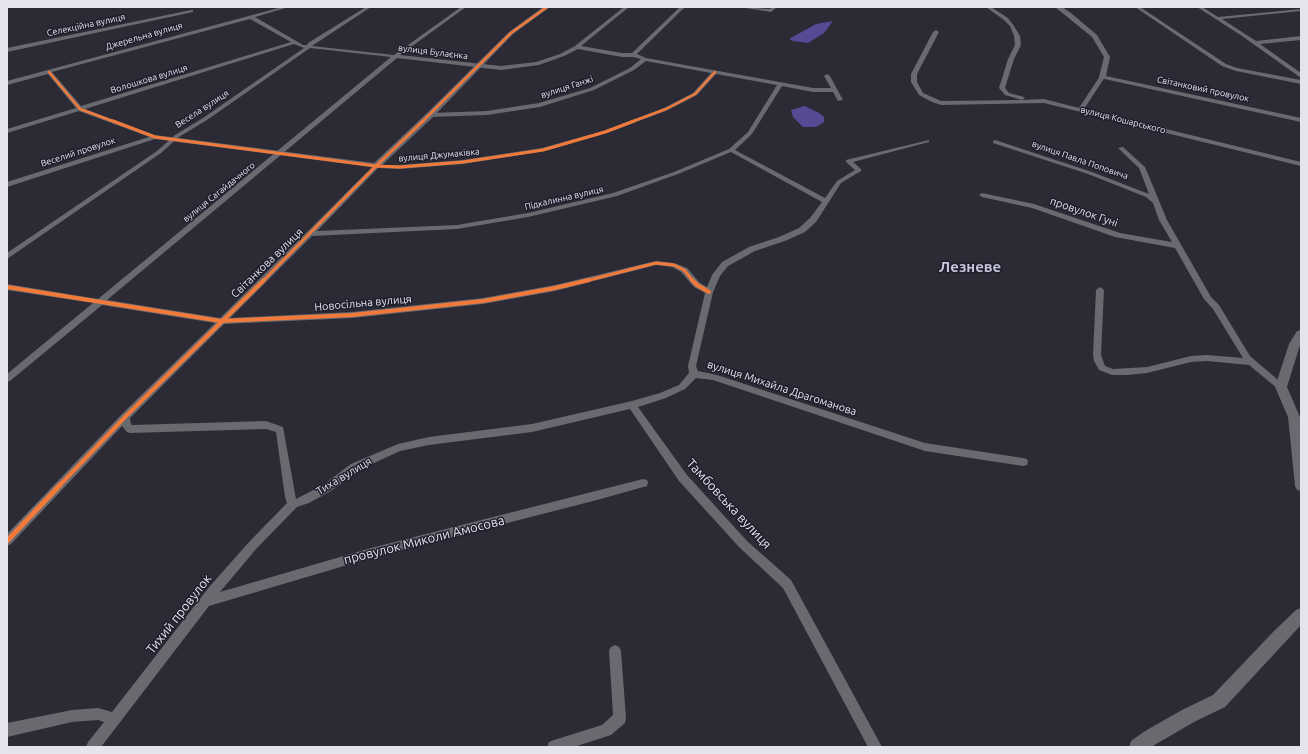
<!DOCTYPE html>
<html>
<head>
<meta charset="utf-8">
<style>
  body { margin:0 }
  #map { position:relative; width:1308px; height:754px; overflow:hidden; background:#2c2a34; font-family:Ubuntu,sans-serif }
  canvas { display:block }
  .frame { position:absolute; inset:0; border:8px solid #e4e4ee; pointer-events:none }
</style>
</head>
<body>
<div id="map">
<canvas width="1308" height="754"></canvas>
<div class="frame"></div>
</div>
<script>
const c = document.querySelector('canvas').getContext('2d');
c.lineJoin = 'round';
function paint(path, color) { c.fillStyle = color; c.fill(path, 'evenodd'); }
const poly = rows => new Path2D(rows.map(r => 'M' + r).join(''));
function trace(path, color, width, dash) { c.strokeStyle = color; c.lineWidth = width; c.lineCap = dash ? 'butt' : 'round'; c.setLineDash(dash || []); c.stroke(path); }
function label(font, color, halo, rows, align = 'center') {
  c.font = font + ' Ubuntu,sans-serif'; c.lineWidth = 3; c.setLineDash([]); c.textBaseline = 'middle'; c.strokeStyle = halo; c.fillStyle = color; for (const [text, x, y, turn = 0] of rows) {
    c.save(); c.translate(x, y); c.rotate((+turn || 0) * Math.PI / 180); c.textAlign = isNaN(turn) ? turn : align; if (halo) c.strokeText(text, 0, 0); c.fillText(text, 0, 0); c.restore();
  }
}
const water = poly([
  [833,21,824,33,808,43,793,41,789,39,816,24],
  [805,106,819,113,824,117,824,122,816,127,803,127,793,117,791,110]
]);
const minor = poly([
  [282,7,289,7,255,17,303,45,307,45,308,43,366,7,371,7,312,46,394,55,461,7,466,7,400,55,501,66,536,62,560,54,575,46,624,7,629,7,581,46,622,53,632,53,680,7,685,7,637,54,646,58,813,88,831,88,824,76,827,74,830,76,843,100,838,101,833,92,813,92,782,86,752,134,735,150,825,198,837,181,855,170,846,162,846,160,929,140,929,142,853,162,861,169,861,171,841,183,816,222,805,232,785,241,755,251,728,266,720,276,713,292,696,366,698,371,717,375,925,443,1023,458,1027,459,1028,462,1027,465,1023,466,925,451,713,380,696,378,685,389,666,398,638,407,687,475,747,541,791,580,882,747,868,747,783,588,739,547,679,481,630,409,532,432,429,445,400,451,359,470,331,491,309,503,297,507,257,548,220,592,371,548,643,479,647,480,648,483,647,486,597,500,371,558,209,606,101,747,86,747,88,742,104,722,98,720,72,722,7,737,7,723,72,710,98,708,112,712,210,586,249,542,287,503,285,497,276,432,266,429,130,433,127,432,122,426,11,544,7,546,7,534,122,414,215,323,102,305,10,381,7,382,7,374,93,303,7,290,7,284,98,299,391,57,310,48,207,120,179,137,161,153,7,259,7,253,157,151,175,135,203,118,304,48,294,44,85,109,157,136,158,137,155,139,79,111,7,133,7,129,76,108,48,74,7,85,7,81,282,7],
  [250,19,291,42,81,106,52,72,250,19],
  [578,49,622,57,633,57,641,59,630,68,590,88,539,103,487,111,430,113,427,115,430,117,487,115,540,107,594,90,634,70,646,61,711,73,693,93,664,108,603,131,542,148,463,160,400,165,374,165,307,232,220,318,107,300,397,58,501,70,539,65,564,56,578,49],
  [716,74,777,85,748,132,729,149,674,172,613,193,528,213,457,225,317,231,378,168,400,169,463,164,545,151,607,133,668,110,697,95,716,74],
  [731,152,822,202,810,218,799,228,779,237,749,247,722,262,712,275,707,287,700,283,687,268,674,263,656,261,555,285,483,298,352,312,230,318,312,236,457,229,528,217,617,196,678,174,731,152],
  [656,265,672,267,681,272,694,287,705,293,688,366,689,373,679,385,660,393,632,401,532,424,429,437,398,444,351,464,323,485,296,499,283,427,266,421,132,425,131,424,130,418,224,324,352,318,483,304,555,291,656,265],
  [739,7,770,9,772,7,777,7,771,12,739,7],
  [986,7,991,7,1008,18,1014,26,1020,36,1021,45,1014,59,1005,88,1009,93,1024,97,1025,98,1022,100,1044,99,1079,108,1100,76,1102,75,1105,77,1084,109,1301,162,1301,166,1044,103,941,105,932,102,919,95,911,82,911,74,933,32,936,30,939,32,917,74,917,82,923,93,941,101,1022,100,1005,95,999,88,1008,59,1015,45,1014,36,1010,26,1004,20,986,7],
  [1135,7,1140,7,1226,64,1237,68,1301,80,1301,84,1236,71,1222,66,1135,7],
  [1197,7,1202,7,1218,17,1301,9,1301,11,1222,19,1256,41,1301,36,1301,40,1260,44,1301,73,1301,78,1242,36,1197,7],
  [191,10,193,10,193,12,7,52,7,48,191,10],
  [995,140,1092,172,1149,194,1139,168,1118,148,1123,147,1145,167,1167,220,1211,297,1219,305,1250,356,1284,385,1286,387,1284,389,1278,389,1249,365,1207,361,1191,362,1147,373,1128,375,1112,375,1099,370,1094,361,1093,355,1096,290,1100,287,1104,290,1101,355,1105,366,1113,369,1147,367,1191,356,1207,355,1243,358,1213,309,1204,299,1175,248,1115,237,1032,208,982,197,979,195,982,193,1034,204,1120,233,1172,242,1159,220,1153,203,1146,197,1088,174,993,143,993,141,995,140],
  [615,645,619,647,621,651,626,718,625,723,611,735,574,747,547,747,549,742,554,740,602,725,613,715,609,651,611,647,615,645]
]);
const tertiary = poly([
  [543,7,550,7,513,34,433,117,379,168,155,139,7,187,7,182,155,135,374,163,427,113,509,32,543,7],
  [1055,7,1062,7,1071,13,1097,35,1110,57,1106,76,1301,118,1301,122,1100,78,1099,77,1104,57,1092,37,1055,7],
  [1301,330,1301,342,1287,387,1300,417,1301,491,1297,490,1295,486,1288,417,1275,387,1289,344,1297,331,1301,330],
  [1301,608,1301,625,1225,707,1194,722,1151,747,1129,747,1131,741,1145,731,1182,710,1213,695,1275,630,1296,610,1301,608]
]);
const cyclewayFar3 = poly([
  [49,72,80,109,115,122],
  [422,122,511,33,547,7],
  [631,122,666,109,695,94,715,72]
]);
const cyclewayFar2 = poly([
  [113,121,155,137,376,166,400,167,463,162,543,150,605,132,634,121],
  [263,281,376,166,423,121],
  [585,281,656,263,674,265,684,270,693,281]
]);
const cyclewayFar1 = poly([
  [692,280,697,285,709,292],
  [7,287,221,321,352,315,483,301,555,288,589,280],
  [59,486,125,417,264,280]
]);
const cycleway = poly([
  [7,541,60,485]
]);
const farStreetnames = [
  ["Селекційна вулиця",86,25,-12],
  ["Джерельна вулиця",144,36,-16],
  ["вулиця Булаєнка",433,52,7],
  ["Волошкова вулиця",149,79,-17],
  ["вулиця Ганжі",567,87,-18],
  ["Світанковий провулок",1203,89,12],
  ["Весела вулиця",202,109,-33],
  ["вулиця Кошарського",1123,120,14],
  ["Веселий провулок",78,152,-18],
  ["вулиця Джумаківка",439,155,-5],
  ["вулиця Павла Поповича",1080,160,19],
  ["вулиця Сагайдачного",219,192,-39],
  ["Підкалинна вулиця",564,198,-13]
];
const streetNames = [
  ["провулок Гуні",1084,212,19],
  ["Світанкова вулиця",267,263,-44],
  ["Новосільна вулиця",363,303,-5],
  ["вулиця Михайла Драгоманова",782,388,18],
  ["Тиха вулиця",344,476,-31]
];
const nearStreetnames = [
  ["Тамбовська вулиця",729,504,47],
  ["провулок Миколи Амосова",424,540,-14],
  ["Тихий провулок",179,614,-52]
];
const districtNames = [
  ["Лезневе",970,267]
];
paint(water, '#564a94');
paint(minor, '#696970');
paint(tertiary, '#696970');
trace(cyclewayFar3, '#f17a3a', 2.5);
trace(cyclewayFar2, '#f17a3a', 3);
trace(cyclewayFar1, '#f17a3a', 4);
trace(cycleway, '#f17a3a', 5);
label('9px', '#e4e4ee', '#1f1e2d', farStreetnames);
label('11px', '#e4e4ee', '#1f1e2d', streetNames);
label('13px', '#e4e4ee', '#1f1e2d', nearStreetnames);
label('bold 15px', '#c5c4d9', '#1f1e2d', districtNames);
</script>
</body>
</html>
